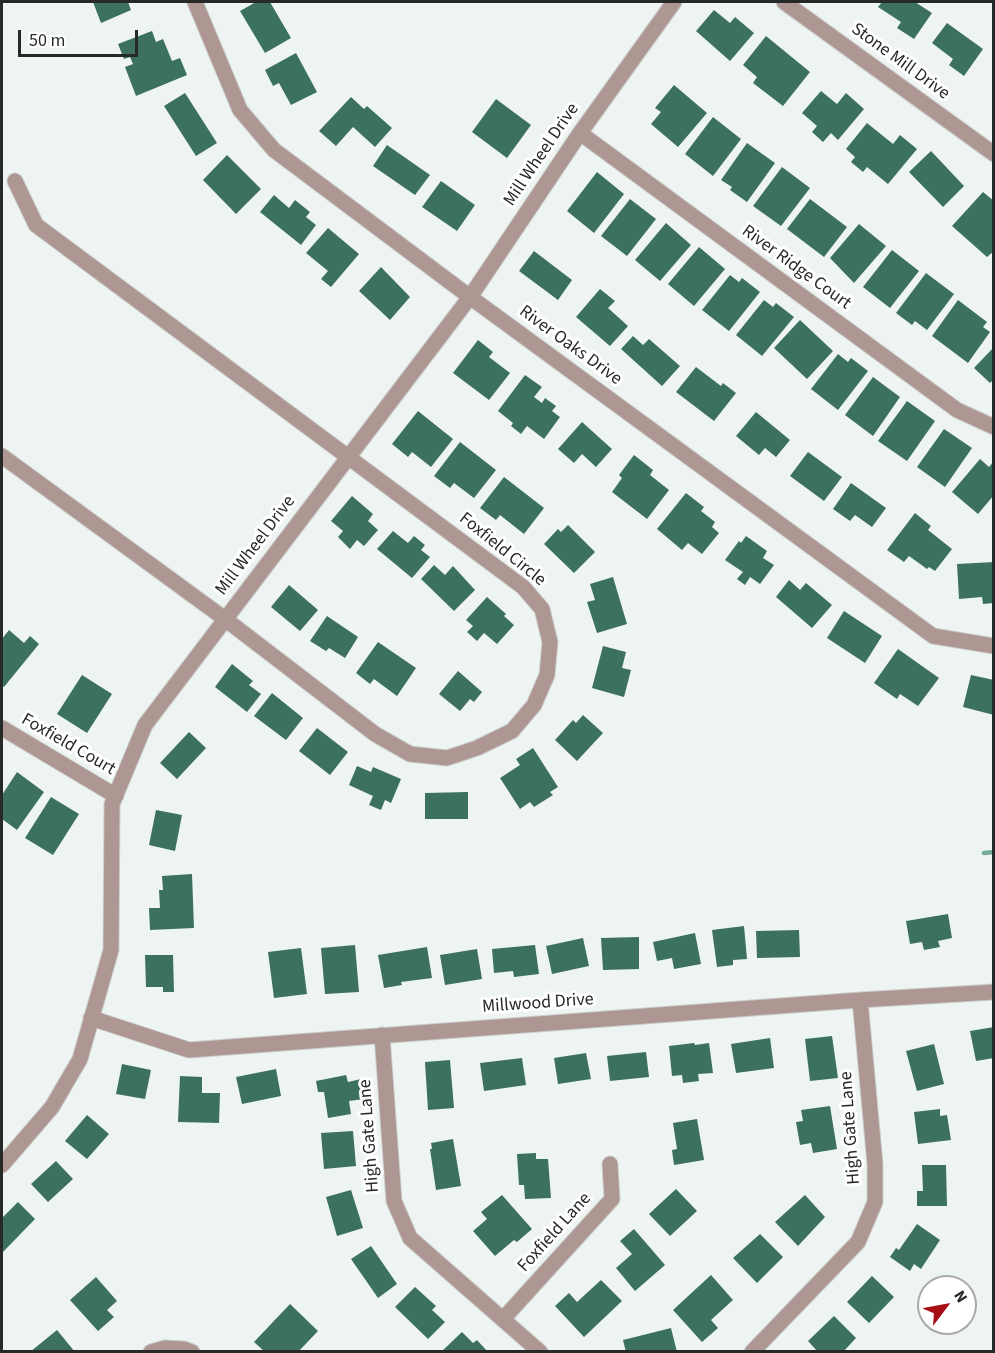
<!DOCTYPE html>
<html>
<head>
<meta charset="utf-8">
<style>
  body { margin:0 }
  #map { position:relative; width:995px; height:1353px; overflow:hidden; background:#eef4f1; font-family:"Source Sans 3",sans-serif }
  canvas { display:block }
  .frame { position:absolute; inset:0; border:3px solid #272928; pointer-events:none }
  .north { position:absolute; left:917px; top:1275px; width:60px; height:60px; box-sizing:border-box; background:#fff; border:2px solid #a9a9a9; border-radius:50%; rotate:58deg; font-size:16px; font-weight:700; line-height:24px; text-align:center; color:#272928 }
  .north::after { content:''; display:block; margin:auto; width:21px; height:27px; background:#a50e14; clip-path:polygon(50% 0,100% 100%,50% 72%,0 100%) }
  .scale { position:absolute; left:18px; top:30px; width:120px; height:27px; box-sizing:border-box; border:3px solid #272928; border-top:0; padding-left:8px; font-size:18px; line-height:21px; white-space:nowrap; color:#272928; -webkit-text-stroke:4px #fff; paint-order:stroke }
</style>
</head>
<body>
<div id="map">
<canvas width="995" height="1353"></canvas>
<div class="frame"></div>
<div class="north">N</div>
<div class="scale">50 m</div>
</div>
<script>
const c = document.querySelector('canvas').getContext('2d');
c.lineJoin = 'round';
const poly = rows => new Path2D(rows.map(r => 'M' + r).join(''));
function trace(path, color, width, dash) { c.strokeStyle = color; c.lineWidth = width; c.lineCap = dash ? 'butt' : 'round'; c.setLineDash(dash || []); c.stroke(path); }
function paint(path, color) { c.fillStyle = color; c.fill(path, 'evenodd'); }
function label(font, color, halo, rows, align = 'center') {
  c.font = font + ' "Source Sans 3",sans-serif'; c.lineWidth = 6; c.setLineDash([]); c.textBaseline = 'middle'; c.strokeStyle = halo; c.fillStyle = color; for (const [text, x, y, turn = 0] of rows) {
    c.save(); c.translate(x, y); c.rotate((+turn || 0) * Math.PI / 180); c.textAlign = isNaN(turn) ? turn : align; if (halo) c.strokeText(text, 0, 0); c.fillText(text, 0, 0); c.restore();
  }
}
const stream = poly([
  [984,853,994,852]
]);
const building = poly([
  [93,2,128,2,131,10,101,23],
  [256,2,270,2,291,38,265,53,240,11],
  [882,2,915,2,932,13,914,39,897,28,901,22,878,7],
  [714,10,730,23,735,17,754,33,730,61,696,31],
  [947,23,983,49,964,76,949,65,953,59,932,43],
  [152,31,156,42,163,39,172,61,180,58,187,75,136,96,125,67,133,64,130,57,124,59,118,44],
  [766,36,810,72,783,106,753,83,757,77,743,65],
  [296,53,317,92,291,105,279,83,273,86,265,70],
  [674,85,707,113,678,147,651,124,661,112,655,108],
  [821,91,837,104,846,93,864,109,838,140,831,133,823,142,812,132,817,126,802,113],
  [185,93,217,143,196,156,164,106],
  [351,97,364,109,367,106,392,128,375,147,353,127,336,146,319,131],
  [496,99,531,125,507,158,472,132],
  [713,117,741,139,713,176,685,154],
  [867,123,893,144,900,135,917,149,888,184,867,167,863,172,851,162,855,157,846,149],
  [747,143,775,163,747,202,730,190,732,187,721,180],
  [387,145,430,175,415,195,373,166],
  [931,151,964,186,943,207,909,172],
  [227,155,261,189,236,214,203,180],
  [782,167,810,188,781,226,753,206],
  [597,172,624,194,594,233,567,211],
  [441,181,475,205,457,231,422,207],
  [983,192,994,201,994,251,987,257,952,226],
  [274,195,289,208,295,200,310,212,306,217,316,225,301,245,260,212],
  [630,199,656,219,627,256,601,236],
  [810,199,847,227,824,257,787,229],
  [666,223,691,245,660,281,635,260],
  [859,224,886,246,854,283,830,258],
  [328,228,359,254,331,287,321,279,328,271,306,253],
  [699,247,725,269,694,306,668,284],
  [892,250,919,271,890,308,863,287],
  [534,251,572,280,558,300,519,271],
  [381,267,410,297,390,320,359,291],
  [926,273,954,294,927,330,915,321,912,325,896,313],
  [730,275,739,282,742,278,760,292,729,331,702,310],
  [600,289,615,301,608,308,628,326,610,346,576,317],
  [764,300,773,307,776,303,794,317,762,356,736,335],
  [958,300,987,322,983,327,990,332,968,363,932,336],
  [800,320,833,351,807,379,774,348],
  [633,336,643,345,649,339,680,366,662,386,621,349],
  [478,340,493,352,489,357,510,373,489,400,453,373],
  [994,347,994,379,990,383,974,368],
  [838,354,848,362,851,358,868,371,838,410,811,389],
  [696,367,721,386,723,383,736,393,714,421,676,392],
  [525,375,542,387,534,397,542,403,545,398,556,406,552,411,560,417,544,439,527,426,521,434,511,426,513,423,498,411],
  [873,377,900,397,873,436,845,415],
  [907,401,935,421,907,461,878,441],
  [418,411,453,439,431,467,412,452,408,457,392,444],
  [756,412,790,440,776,457,765,448,759,455,736,436],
  [582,422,612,449,596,467,582,454,574,463,558,449],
  [944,429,972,448,945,487,917,467],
  [460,442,496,470,474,498,454,483,450,488,434,476],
  [808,452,842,477,824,501,790,476],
  [634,455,653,470,650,475,669,490,647,519,612,492,622,478,619,475],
  [980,459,989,467,994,461,994,495,978,514,952,492],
  [504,477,544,508,524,534,500,515,496,520,480,508],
  [851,483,886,508,872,527,855,515,850,521,833,509],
  [686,493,704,507,701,511,715,522,712,527,719,533,702,554,688,543,682,550,657,529],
  [352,496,373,514,368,521,378,530,364,546,357,540,350,549,338,537,343,531,331,521],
  [915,513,931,526,928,530,952,549,935,571,929,567,927,569,909,556,904,562,887,550],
  [568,525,595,552,574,573,544,544,558,529,561,532],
  [393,531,408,543,414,536,425,545,421,550,430,557,412,578,377,549],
  [746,536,767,551,763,558,774,565,760,584,750,577,745,585,737,579,743,572,725,560,739,541,741,543],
  [994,562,994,603,983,604,982,597,959,599,957,564],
  [434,565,445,575,453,566,475,590,454,611,421,579],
  [613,577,627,624,597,633,587,602,595,600,590,584],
  [789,580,800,590,806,583,832,605,812,628,776,597],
  [289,585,318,610,300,631,271,607],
  [487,597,506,614,504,616,514,625,497,644,484,633,477,641,467,632,473,626,466,620],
  [844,611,882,636,865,663,827,638],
  [327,616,358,637,345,658,329,648,326,651,310,641],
  [9,630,24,643,30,636,39,644,4,687,2,685,2,639],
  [378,642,416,668,397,696,374,679,370,684,356,673],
  [603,646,626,652,622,668,631,670,624,697,592,688],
  [898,649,939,678,918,706,900,694,897,699,874,683],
  [232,664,253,681,249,685,261,694,247,712,215,687],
  [458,671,482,692,474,702,470,699,460,711,439,694],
  [82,675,112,694,87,733,57,714],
  [971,675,994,680,994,715,963,707],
  [272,693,303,718,286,740,254,716],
  [583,715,603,733,577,761,555,740,573,720,576,723],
  [317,728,348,752,330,775,299,751],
  [189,732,206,748,177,779,160,763],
  [533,748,558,787,550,792,553,795,534,807,530,802,520,809,500,778,520,765,516,759],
  [357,766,371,772,373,767,401,779,391,803,385,800,381,810,369,805,373,796,349,785],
  [17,772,44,792,17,830,2,819,2,795],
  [468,792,468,819,425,819,425,793],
  [51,797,79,814,53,855,25,838],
  [156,810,182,815,175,851,149,845],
  [192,874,194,928,150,930,149,908,160,908,159,890,163,890,162,876],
  [948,914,952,938,938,941,940,947,924,950,922,942,910,944,906,921],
  [744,926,747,959,733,960,733,965,717,967,712,930],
  [799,930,800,957,757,958,756,931],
  [695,933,701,964,674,969,672,958,657,961,653,942],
  [639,937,639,969,603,970,601,938],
  [583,938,589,966,552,974,546,946],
  [355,945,359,992,325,994,321,948],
  [535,945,539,974,514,977,513,971,494,973,492,949],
  [427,947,432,978,401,982,402,985,384,988,378,955],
  [301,948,307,994,274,998,268,952],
  [477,949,482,979,445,985,440,955],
  [145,955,173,955,174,992,163,992,163,987,146,987],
  [994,1027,994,1058,976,1061,970,1031],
  [832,1036,838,1078,810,1081,805,1039],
  [770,1038,774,1068,736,1073,731,1044],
  [694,1043,695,1045,709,1043,713,1073,698,1074,699,1081,683,1083,682,1075,672,1076,669,1046],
  [934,1044,944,1084,917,1091,906,1051],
  [646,1052,649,1077,610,1081,607,1056],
  [586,1053,591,1079,558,1084,554,1058],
  [522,1058,526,1085,484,1091,480,1063],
  [450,1060,454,1108,428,1110,425,1062],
  [122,1064,151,1070,145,1099,116,1094],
  [276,1069,281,1096,242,1104,236,1077],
  [346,1075,348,1082,361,1079,364,1099,349,1101,351,1114,328,1118,324,1092,318,1092,316,1081],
  [180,1076,202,1077,202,1093,220,1093,219,1123,178,1122],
  [830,1106,837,1149,813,1153,811,1143,800,1145,796,1122,803,1121,801,1110],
  [940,1109,940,1116,947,1115,951,1140,918,1144,914,1112],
  [87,1115,109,1134,87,1159,65,1141],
  [697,1119,704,1160,674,1165,672,1150,677,1149,673,1123],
  [353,1131,356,1166,324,1169,321,1133],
  [453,1139,461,1186,436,1190,430,1149,432,1149,431,1143],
  [536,1153,536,1159,548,1159,551,1198,525,1199,524,1185,519,1185,517,1154],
  [56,1161,73,1179,48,1202,31,1184],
  [922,1165,946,1165,947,1206,917,1206,917,1191,923,1191],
  [676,1189,697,1211,670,1236,649,1214],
  [351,1190,363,1228,337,1236,326,1197],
  [502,1195,532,1229,517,1242,514,1240,495,1256,473,1231,487,1219,481,1212],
  [805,1195,825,1217,798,1246,775,1222],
  [18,1202,35,1219,3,1252,2,1218],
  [917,1224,940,1240,921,1269,914,1264,910,1271,890,1257,896,1248,899,1250],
  [634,1229,665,1265,635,1291,616,1268,632,1254,620,1241],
  [760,1234,783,1257,757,1283,733,1258],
  [371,1246,397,1284,378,1298,351,1259],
  [711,1275,733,1300,711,1320,718,1328,702,1342,673,1310],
  [872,1276,894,1297,869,1323,847,1302],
  [96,1277,117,1301,107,1310,114,1317,98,1331,70,1300],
  [601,1280,622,1301,584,1337,555,1306,569,1293,577,1302],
  [415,1287,436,1306,432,1310,445,1322,428,1339,395,1307],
  [290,1304,318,1331,298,1352,265,1352,254,1342],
  [834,1316,856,1338,843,1352,818,1352,808,1341],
  [671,1328,677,1352,626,1352,623,1340],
  [57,1330,75,1352,30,1352],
  [462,1332,473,1343,477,1340,488,1352,441,1352]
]);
const street = poly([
  [195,2,240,110,274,150,470,297,933,636,994,646],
  [784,2,994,154],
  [580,133,957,410,994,427],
  [2,456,225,619,375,734,410,754,447,758,477,748,512,731,534,705,547,675,550,642,542,609,523,587,36,225,15,181],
  [2,728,116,796],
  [91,1018,189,1050,860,1000,994,992],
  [382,1035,394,1201,410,1238,540,1352],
  [2,1165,52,1107,80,1059,111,950,112,804,145,725,470,297,580,133,674,2],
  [503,1319,612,1199,610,1164],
  [151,1352,165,1348,184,1349,192,1352],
  [752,1352,858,1242,875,1202,875,1164,860,1000]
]);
const streetNames = [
  ["Stone Mill Drive",900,62,36],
  ["Mill Wheel Drive",542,155,-56],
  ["River Ridge Court",796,268,36],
  ["River Oaks Drive",570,346,36],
  ["Mill Wheel Drive",256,546,-53],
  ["Foxfield Circle",502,550,39],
  ["Foxfield Court",68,745,30],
  ["Millwood Drive",538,1004,-4],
  ["High Gate Lane",851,1128,-94],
  ["High Gate Lane",370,1136,-94],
  ["Foxfield Lane",555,1233,-48]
];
trace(stream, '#76ab97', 4.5);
paint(building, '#3d715f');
trace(street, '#cacfcd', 17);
trace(street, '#ae9693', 15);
label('18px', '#272928', '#fff', streetNames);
</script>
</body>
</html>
